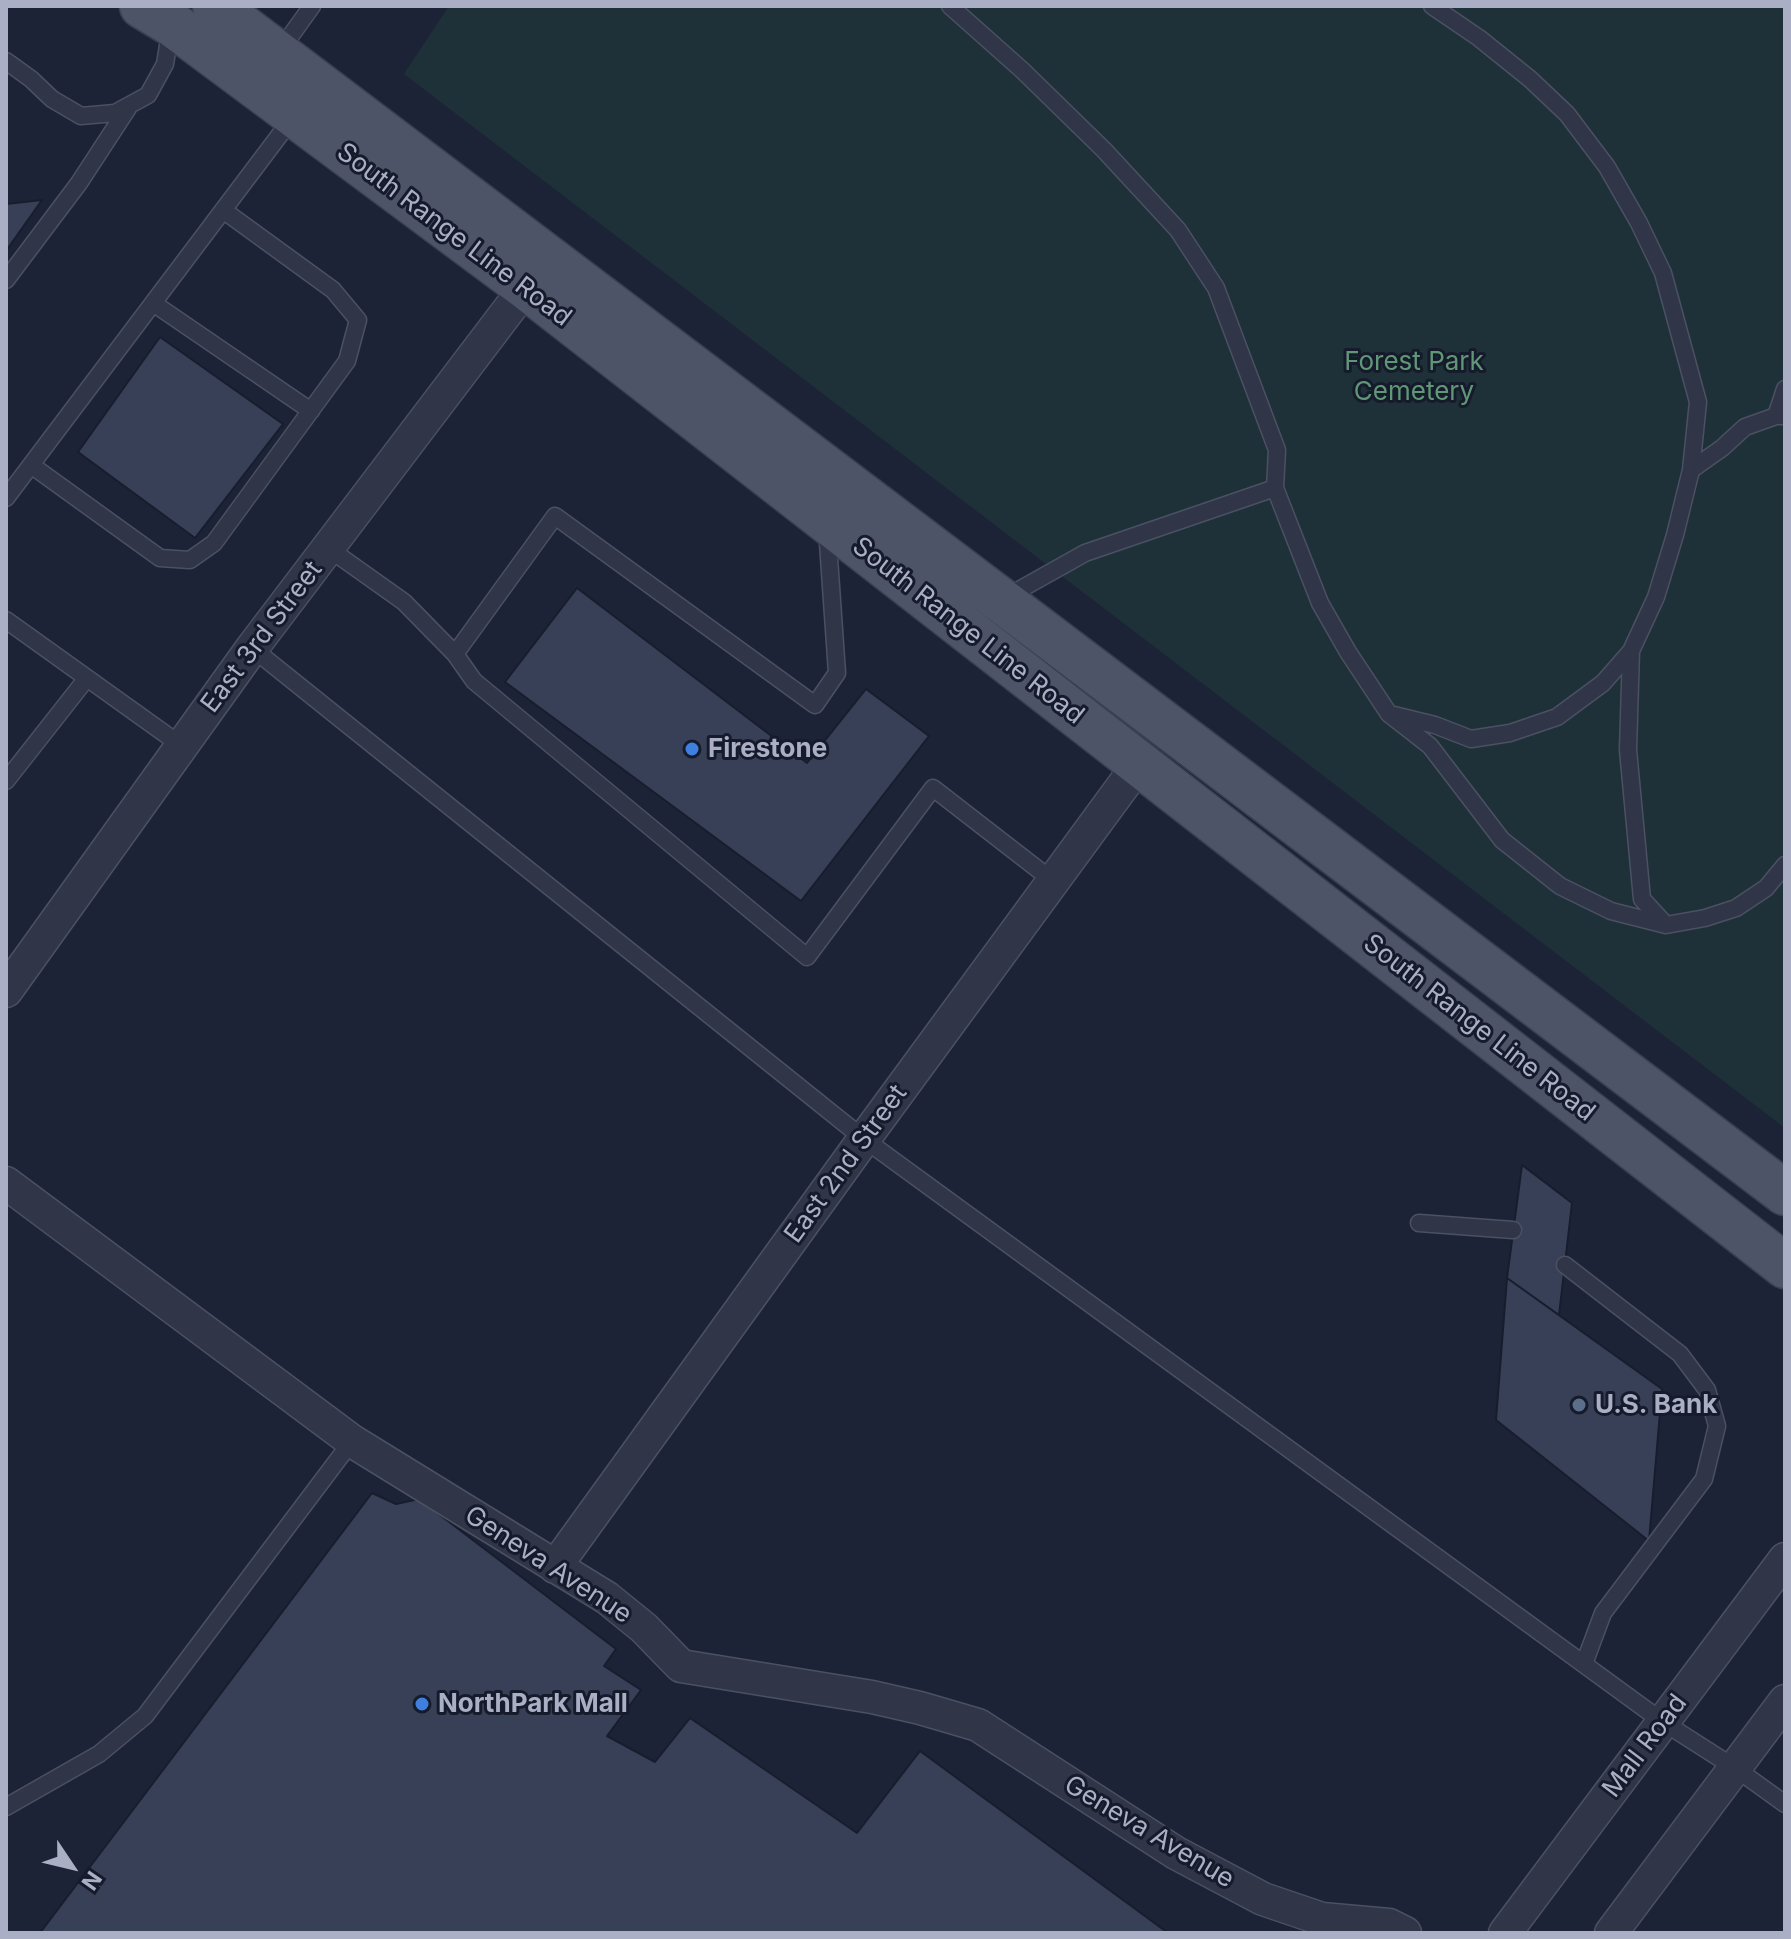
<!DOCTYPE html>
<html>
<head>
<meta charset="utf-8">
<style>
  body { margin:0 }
  #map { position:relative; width:1791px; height:1939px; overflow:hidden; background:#1d2337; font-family:Inter,sans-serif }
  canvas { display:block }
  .frame { position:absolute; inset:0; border:8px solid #aaafc5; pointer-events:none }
  .north { position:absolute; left:32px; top:1827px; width:80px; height:80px; -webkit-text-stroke:6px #161b2c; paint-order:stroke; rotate:125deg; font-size:22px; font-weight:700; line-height:32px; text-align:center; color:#aaafc5 }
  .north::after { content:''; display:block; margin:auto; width:28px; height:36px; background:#aaafc5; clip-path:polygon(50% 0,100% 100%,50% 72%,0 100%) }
</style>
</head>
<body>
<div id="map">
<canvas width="1791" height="1939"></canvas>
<div class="frame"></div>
<div class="north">N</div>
</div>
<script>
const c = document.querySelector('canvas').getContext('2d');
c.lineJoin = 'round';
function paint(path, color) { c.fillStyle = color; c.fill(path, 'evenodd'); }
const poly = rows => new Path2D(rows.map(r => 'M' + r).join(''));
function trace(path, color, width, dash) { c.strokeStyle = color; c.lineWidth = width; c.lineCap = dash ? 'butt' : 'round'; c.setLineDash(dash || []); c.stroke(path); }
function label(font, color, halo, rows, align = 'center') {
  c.font = font + ' Inter,sans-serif'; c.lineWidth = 6; c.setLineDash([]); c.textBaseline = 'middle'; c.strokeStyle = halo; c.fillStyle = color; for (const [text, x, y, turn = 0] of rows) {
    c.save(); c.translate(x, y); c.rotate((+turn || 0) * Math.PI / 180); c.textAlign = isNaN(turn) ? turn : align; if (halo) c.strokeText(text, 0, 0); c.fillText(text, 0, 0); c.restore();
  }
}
const green = poly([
  [449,6,1785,6,1785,1128,404,74]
]);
const building = poly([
  [42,200,6,251,6,204,42,200],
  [160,337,283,424,195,538,78,452,160,337],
  [577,588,807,763,866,689,929,736,801,901,505,682,577,588],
  [1522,1165,1572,1203,1559,1315,1507,1278,1522,1165],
  [1507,1278,1662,1389,1649,1541,1496,1420,1507,1278],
  [372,1493,396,1504,419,1499,616,1649,604,1666,641,1690,607,1736,655,1762,690,1718,857,1833,920,1751,1168,1933,40,1933,372,1493]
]);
const service = poly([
  [950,6,1022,70,1104,150,1178,230,1216,288,1277,450,1275,488,1320,603,1348,652,1389,714,1430,746,1502,840,1560,886,1611,911,1666,925,1705,918,1736,908,1766,888,1785,865],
  [279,52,312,6],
  [6,61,31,79,52,99,81,116,115,113,148,95,165,64,171,27],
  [6,280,79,183,128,108],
  [153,303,311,411],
  [1776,416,1785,389],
  [31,465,160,558,190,560,214,543,347,361,358,320,333,290,223,210],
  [1691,470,1722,448,1745,427,1776,416,1785,416],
  [6,498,294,116],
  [827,529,837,673,815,705,555,516,455,654,474,681,807,957,933,788,1053,881],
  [328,548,404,602,455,654],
  [1003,599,1085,553,1275,488],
  [6,620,182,746],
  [252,648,864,1139,1663,1722,1735,1768,1785,1804],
  [1631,651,1628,750,1642,899,1665,924],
  [1394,715,1435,725,1471,739,1510,733,1557,717,1603,683,1631,651,1656,597,1675,535,1691,470,1698,402,1663,273,1639,223,1607,167,1567,114,1530,79,1479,38,1432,6],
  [6,781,87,678],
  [1419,1223,1513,1230],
  [1565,1265,1680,1354,1707,1390,1717,1426,1704,1479,1603,1613,1584,1664],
  [6,1807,99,1754,145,1716,352,1441]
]);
const minor = poly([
  [6,991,252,648,526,287],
  [6,1183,352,1441,607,1598,644,1628,681,1666,872,1697,920,1708,978,1725,1176,1853,1263,1899,1322,1919,1389,1925,1405,1933],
  [555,1567,864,1139,1139,764],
  [1505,1933,1785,1559],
  [1611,1933,1785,1701]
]);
const primary = poly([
  [142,6,172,24,526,287,1785,1266],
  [215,6,1785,1193]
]);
const markers = [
  [692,749,8,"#3f7fe0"],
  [1579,1405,8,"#5c6f8a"],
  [422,1704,8,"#3f7fe0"]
];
const streetNames = [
  ["South Range Line Road",454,235,37],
  ["South Range Line Road",968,631,38],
  ["East 3rd Street",262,637,-53],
  ["South Range Line Road",1479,1028,38],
  ["East 2nd Street",846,1164,-54],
  ["Geneva Avenue",548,1565,33],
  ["Mall Road",1645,1746,-53],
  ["Geneva Avenue",1149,1832,31]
];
const parkNames = [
  ["Forest Park",1414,362],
  ["Cemetery",1414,392]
];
const poiNames = [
  ["Firestone",708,749],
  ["U.S. Bank",1595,1405],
  ["NorthPark Mall",438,1704]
];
paint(green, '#1f3138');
paint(building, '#384058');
trace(building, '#181d2e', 2);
trace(service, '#4b5063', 19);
trace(minor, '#4b5063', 35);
trace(primary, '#3a3f51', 47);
trace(service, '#303648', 16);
trace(minor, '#303648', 32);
trace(primary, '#4e5468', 44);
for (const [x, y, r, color] of markers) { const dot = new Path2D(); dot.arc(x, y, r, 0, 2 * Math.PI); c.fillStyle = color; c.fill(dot); trace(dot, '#161b2c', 3); }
label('26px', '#aaafc5', '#161b2c', streetNames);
label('26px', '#609777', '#161b2c', parkNames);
label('bold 26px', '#aaafc5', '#161b2c', poiNames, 'left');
</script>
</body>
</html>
